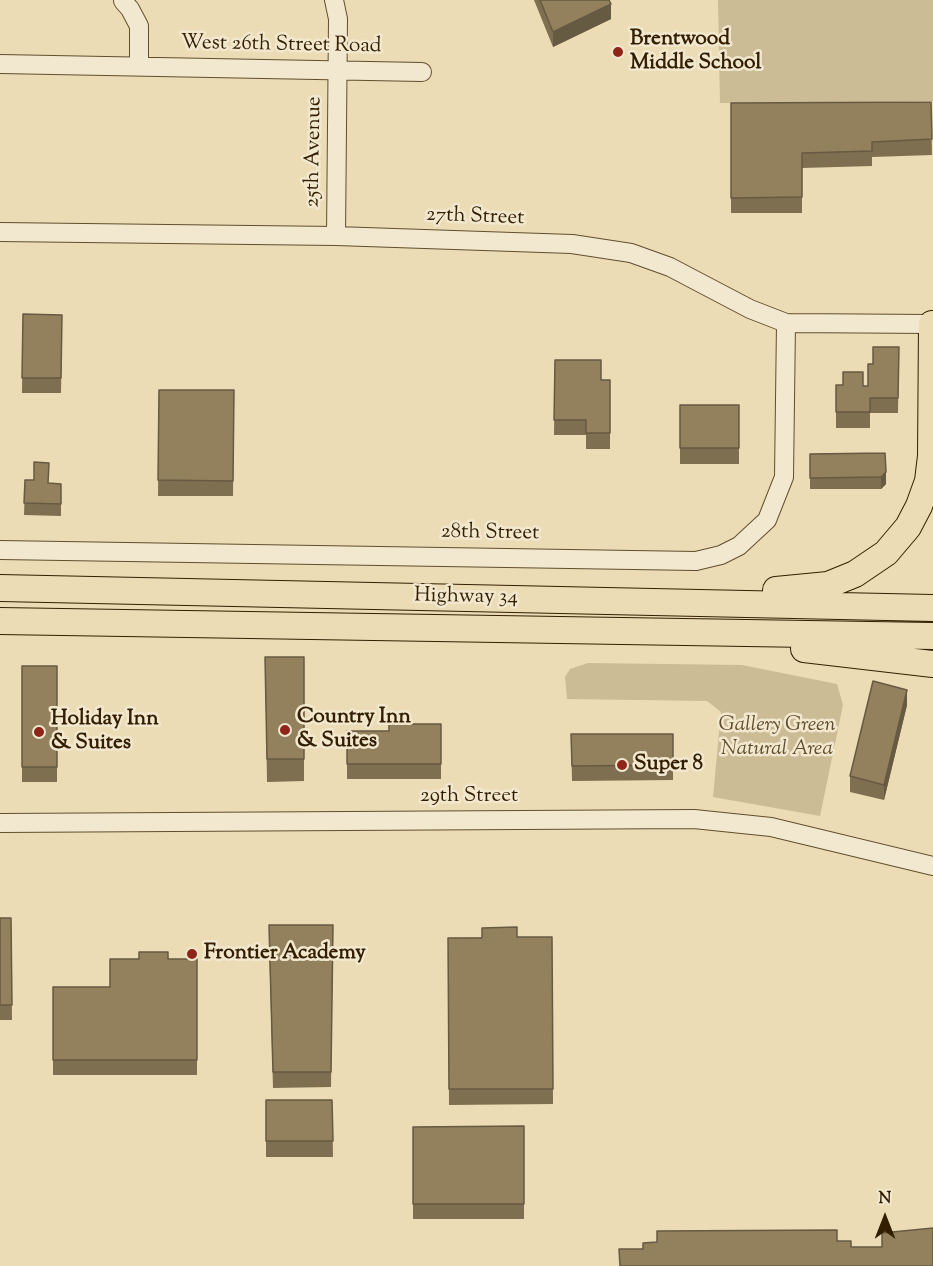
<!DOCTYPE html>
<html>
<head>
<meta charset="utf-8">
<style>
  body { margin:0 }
  #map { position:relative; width:933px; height:1266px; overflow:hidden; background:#ebdcb5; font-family:"Sorts Mill Goudy",serif }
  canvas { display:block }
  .north { position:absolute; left:855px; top:1188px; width:60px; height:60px; -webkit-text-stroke:4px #f2e8cf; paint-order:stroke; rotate:0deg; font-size:16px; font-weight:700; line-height:24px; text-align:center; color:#331e00 }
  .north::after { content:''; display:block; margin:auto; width:21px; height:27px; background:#331e00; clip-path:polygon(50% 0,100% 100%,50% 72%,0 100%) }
</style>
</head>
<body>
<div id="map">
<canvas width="933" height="1266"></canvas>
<div class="north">N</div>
</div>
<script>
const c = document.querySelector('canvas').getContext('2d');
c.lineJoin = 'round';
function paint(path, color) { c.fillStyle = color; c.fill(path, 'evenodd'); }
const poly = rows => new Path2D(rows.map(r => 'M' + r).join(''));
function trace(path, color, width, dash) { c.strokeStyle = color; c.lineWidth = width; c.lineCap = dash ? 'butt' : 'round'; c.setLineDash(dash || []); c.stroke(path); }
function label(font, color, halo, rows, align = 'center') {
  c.font = font + ' "Sorts Mill Goudy",serif'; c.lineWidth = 5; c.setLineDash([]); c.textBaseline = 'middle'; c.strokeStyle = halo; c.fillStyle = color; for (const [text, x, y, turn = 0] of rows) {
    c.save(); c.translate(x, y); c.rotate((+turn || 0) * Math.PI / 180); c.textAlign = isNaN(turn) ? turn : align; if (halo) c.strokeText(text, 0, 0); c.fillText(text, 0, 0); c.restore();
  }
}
const green = poly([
  [718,0,933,0,933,101,720,103],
  [588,663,742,665,837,684,843,705,820,816,713,797,721,712,707,701,567,699,565,677,570,669]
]);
const minor = poly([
  [334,0,338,19,336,236],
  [123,1,130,9,139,26,139,66],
  [0,64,422,72],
  [0,232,336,236,572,244,631,253,670,267,750,309,786,323,933,324],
  [0,550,696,561,721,555,739,546,767,520,784,477,786,323],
  [0,823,694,819,771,827,933,866]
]);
const highway = poly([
  [0,588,933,608],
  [776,590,828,585,855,574,886,553,908,527,919,506,928,481,931,456,932,324],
  [0,621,933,636],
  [804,649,933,664]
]);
const wall = poly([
  [534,0,609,0,611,19,553,47],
  [931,102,932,155,872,157,872,166,802,168,802,213,731,213,731,103],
  [23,314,62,315,61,393,22,393],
  [899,347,898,413,870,413,870,428,836,428,836,385,868,386,873,364],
  [555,360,601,380,610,380,610,449,586,449,586,435,554,435],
  [159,390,234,390,233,496,158,496],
  [680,405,739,405,739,464,680,464],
  [885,453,886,484,881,489,810,489,810,454],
  [25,480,49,483,61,484,61,516,24,515],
  [265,657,304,657,304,781,267,782],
  [22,666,57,666,57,782,22,782],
  [907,705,884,800,850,792,850,776],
  [441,724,441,779,347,779,347,731,389,731],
  [571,734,673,734,673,780,572,781],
  [0,918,11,918,12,1020,0,1020],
  [333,925,331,1087,273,1088,269,941],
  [552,937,553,1104,449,1105,448,938],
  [168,959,197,959,197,1075,53,1075,53,987,110,987],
  [266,1100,332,1100,333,1157,266,1157],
  [524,1126,524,1219,413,1219,413,1127]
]);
const shadedWall = poly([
  [611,4,611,19,553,47,553,32],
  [886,472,886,484,881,489,881,477],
  [907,690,907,705,884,800,884,785]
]);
const building = poly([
  [540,0,609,0,611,4,553,32,540,0],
  [931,102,932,139,872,142,872,151,802,153,802,197,731,198,731,103,931,102],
  [23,314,62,315,61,378,22,378,23,314],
  [873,347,899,347,898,398,870,398,870,412,836,412,836,385,843,385,843,372,863,372,863,386,868,386,868,364,873,364,873,347],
  [555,360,601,360,601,380,610,380,610,433,586,433,586,420,554,420,555,360],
  [159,390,234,390,233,481,158,480,159,390],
  [680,405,739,405,739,448,680,448,680,405],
  [885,453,886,472,881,477,810,478,810,454,885,453],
  [34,462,49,463,48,483,61,484,61,504,24,503,25,480,34,480,34,462],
  [265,657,304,657,304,759,267,759,265,657],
  [22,666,57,666,57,767,22,767,22,666],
  [873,681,907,690,884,785,850,776,873,681],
  [389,724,441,724,441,764,347,764,347,731,389,731,389,724],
  [571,734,673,734,673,765,572,766,571,734],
  [0,918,11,918,12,1005,0,1005,0,918],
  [269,925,333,925,331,1072,273,1072,269,925],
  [517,927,517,937,552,937,553,1089,449,1089,448,938,482,938,482,928,517,927],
  [139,952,168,952,168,959,197,959,197,1060,53,1060,53,987,110,987,110,959,139,959,139,952],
  [266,1100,332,1100,333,1141,266,1141,266,1100],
  [524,1126,524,1204,413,1204,413,1127,524,1126],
  [933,1228,933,1266,620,1266,619,1249,643,1249,643,1243,657,1242,657,1231,837,1230,837,1241,851,1241,851,1247,882,1247,882,1233,933,1228]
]);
const markers = [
  [618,52,6,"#8f2418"],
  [285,730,6,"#8f2418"],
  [39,732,6,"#8f2418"],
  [622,765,6,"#8f2418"],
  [192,954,6,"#8f2418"]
];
const poiNames = [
  ["Brentwood",630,40],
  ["Middle School",630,64],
  ["Country Inn",297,718],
  ["& Suites",297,742],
  ["Holiday Inn",51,720],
  ["& Suites",51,744],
  ["Super 8",634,765],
  ["Frontier Academy",204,954]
];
const streetNames = [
  ["West 26th Street Road",281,46,1],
  ["25th Avenue",315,152,-89],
  ["27th Street",475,218,2],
  ["28th Street",490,534,1],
  ["Highway 34",466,598,1],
  ["29th Street",469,797]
];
const parkNames = [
  ["Gallery Green",777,726],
  ["Natural Area",777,750]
];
paint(green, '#ccbc96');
trace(minor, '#614e2d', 20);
trace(highway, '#331e00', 28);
trace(minor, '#f2e8cf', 18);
trace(highway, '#ebdcb5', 26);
paint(wall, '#7e6f51');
paint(shadedWall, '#675a42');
paint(building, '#93815e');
trace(building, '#675a42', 1.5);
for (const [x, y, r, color] of markers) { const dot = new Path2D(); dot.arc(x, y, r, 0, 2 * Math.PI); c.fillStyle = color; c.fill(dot); trace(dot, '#f2e8cf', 2); }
label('bold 21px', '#331e00', '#f2e8cf', poiNames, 'left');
label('21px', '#331e00', '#f2e8cf', streetNames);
label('italic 21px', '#614d2d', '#f2e8cf', parkNames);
</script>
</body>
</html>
